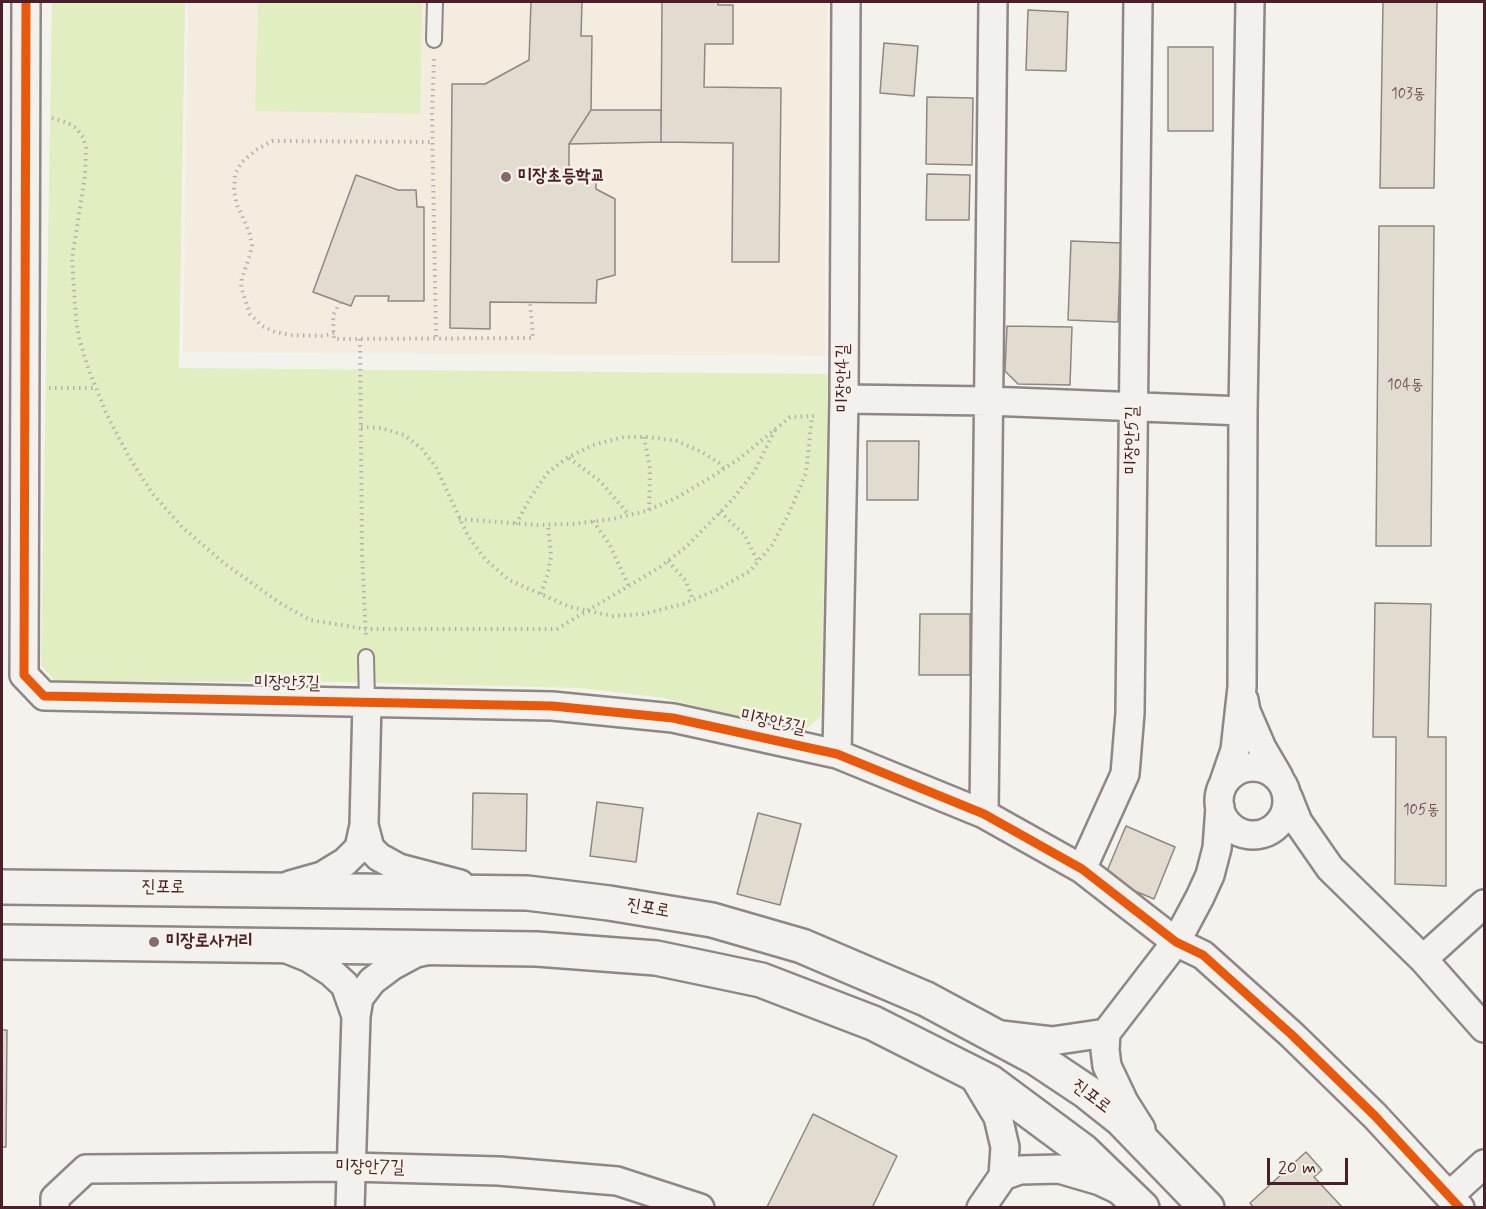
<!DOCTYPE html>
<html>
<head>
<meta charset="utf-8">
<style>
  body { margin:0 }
  #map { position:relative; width:1486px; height:1209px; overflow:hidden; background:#f4f2ec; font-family:Mynerve,sans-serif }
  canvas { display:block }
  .frame { position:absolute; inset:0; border:3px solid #4a1f2b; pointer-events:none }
  .scale { position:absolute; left:1267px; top:1158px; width:81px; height:27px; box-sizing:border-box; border:3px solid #4a1f2b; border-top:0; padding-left:8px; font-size:18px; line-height:21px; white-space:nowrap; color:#4a1f2b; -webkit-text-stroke:4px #f7f3e8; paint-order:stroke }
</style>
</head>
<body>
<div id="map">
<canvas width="1486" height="1209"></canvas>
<div class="frame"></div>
<div class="scale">20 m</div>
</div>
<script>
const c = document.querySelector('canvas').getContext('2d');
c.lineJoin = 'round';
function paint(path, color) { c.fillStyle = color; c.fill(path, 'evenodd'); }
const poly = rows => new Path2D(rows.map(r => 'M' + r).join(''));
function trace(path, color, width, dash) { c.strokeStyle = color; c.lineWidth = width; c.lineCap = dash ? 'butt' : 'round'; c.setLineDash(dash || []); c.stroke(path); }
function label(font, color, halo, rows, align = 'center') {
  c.font = font + ' Mynerve,"Poor Story",sans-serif'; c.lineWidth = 5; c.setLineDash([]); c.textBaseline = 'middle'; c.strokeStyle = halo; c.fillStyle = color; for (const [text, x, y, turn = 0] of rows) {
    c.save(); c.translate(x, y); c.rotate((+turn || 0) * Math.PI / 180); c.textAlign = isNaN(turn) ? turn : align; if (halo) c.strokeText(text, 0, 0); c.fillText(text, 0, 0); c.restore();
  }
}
const built = poly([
  [188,2,827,2,825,356,183,352]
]);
const green = poly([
  [52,2,185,2,179,368,828,374,821,716,802,733,664,698,580,688,335,682,55,681,41,665],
  [258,2,422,2,420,114,255,111]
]);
const building = poly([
  [531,2,582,2,581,36,592,36,591,110,569,144,569,177,596,177,596,189,615,199,615,275,597,280,596,303,490,302,490,329,450,328,452,84,485,84,529,60,531,2],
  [662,2,718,2,718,5,733,5,733,44,705,44,704,87,781,88,779,262,732,262,733,143,661,142,662,2],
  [1383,2,1437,2,1434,188,1380,188,1383,2],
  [1028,10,1068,12,1066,71,1026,70,1028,10],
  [884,43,918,46,914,96,880,93,884,43],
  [1168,47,1213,47,1213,131,1168,131,1168,47],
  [927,97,973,98,972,165,926,164,927,97],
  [591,110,661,110,661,142,569,144,591,110],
  [927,174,970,175,969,220,926,220,927,174],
  [356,175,398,190,416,190,417,207,424,207,424,301,388,301,389,296,355,296,351,306,313,292,356,175],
  [1379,226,1434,226,1431,546,1376,546,1379,226],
  [1071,241,1121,243,1118,322,1068,320,1071,241],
  [1007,326,1072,327,1070,385,1018,384,1005,371,1007,326],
  [867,441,919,441,918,500,867,500,867,441],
  [1375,603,1431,604,1428,737,1446,737,1446,886,1395,884,1396,737,1373,737,1375,603],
  [920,614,970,614,970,675,919,675,920,614],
  [473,793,527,794,526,851,472,849,473,793],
  [597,802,643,808,636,862,590,856,597,802],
  [758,813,801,824,780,905,737,894,758,813],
  [1126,826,1175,847,1154,899,1104,878,1126,826],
  [2,1030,7,1030,6,1147,2,1147,2,1030],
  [813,1114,897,1156,872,1208,767,1207,813,1114],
  [1306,1152,1322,1170,1314,1177,1342,1207,1254,1208,1250,1203,1306,1152]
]);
const path = poly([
  [434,59,432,115,436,338],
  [52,118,68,123,76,128,83,137,86,148,85,176,72,259,76,319,79,338,88,368,107,415,129,457,152,493,182,527,225,564,280,603,310,620,366,629,557,629,660,567,687,546,732,500,754,472,775,430],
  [340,302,333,316,334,339,533,338,530,302],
  [334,333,323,336,290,335,275,332,262,326,250,314,241,287,242,278,250,255,252,245,249,231,237,205,234,191,235,174,242,162,256,150,272,141,434,142],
  [360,339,362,553,366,638],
  [49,388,97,388],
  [361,427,381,428,404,435,421,448,436,467,468,536,485,559,509,580,570,607,613,616,643,614,683,604,719,589,750,571,772,545,790,511,806,473,812,416],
  [644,437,650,469,649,510],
  [569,458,600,481,629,515],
  [720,512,744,534,758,562],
  [459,519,537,525,573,524,612,519,646,511,676,498,713,476,740,458,790,417,814,416],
  [593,521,610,545,629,587],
  [516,524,529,500,547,473,567,458,593,445,624,437,649,437,677,441,702,452,719,463,724,469],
  [668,561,686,581,693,600],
  [541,594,548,573,551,556,548,525]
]);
const service = poly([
  [434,40,435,2],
  [366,657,367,702]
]);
const minor = poly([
  [26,2,24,675,44,696,552,706,673,718,837,754,984,814,1082,869,1176,942,1203,955,1292,1035,1375,1116,1460,1208],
  [844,399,988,401,1243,411],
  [1244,700,1246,711,1262,748,1279,777],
  [837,754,844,399,846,2],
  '1219 801a34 34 0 1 1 68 0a34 34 0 1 1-68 0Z',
  [1223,785,1235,750,1242,687,1243,411,1250,2],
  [1288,797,1298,822,1330,868,1423,959,1484,904],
  [984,814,993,2],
  [364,825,367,702],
  [1082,869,1125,774,1130,713,1138,2],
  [290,885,322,876,345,862,359,848,364,825,370,848,379,857,399,868,460,884],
  [284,948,309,958,331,972,345,985,356,1016,359,998,372,981,392,966,416,953,430,950],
  [1423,959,1484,1028],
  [1106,1033,1176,942,1200,897,1210,875,1217,848,1220,807],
  [1001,1035,1052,1041,1106,1033,1105,1050,1107,1066,1124,1102,1141,1129],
  [971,1072,998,1117,1005,1147,1003,1176,1020,1170,1059,1169,1100,1181,1119,1190],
  [1450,1195,1484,1164],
  [55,1208,55,1198,86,1169,350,1167,499,1171,617,1181,700,1208],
  [350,1208,356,1016],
  [981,1208,1003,1176]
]);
const tertiary = poly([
  [2,887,527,893,609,903,712,920,802,946,926,999,1036,1058,1087,1092,1121,1119,1207,1208],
  [2,942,537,949,656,958,761,980,873,1023,990,1082,1083,1151,1142,1208]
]);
const cycleway = poly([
  [26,2,24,675,44,696,552,706,673,718,837,754,984,814,1082,869,1176,942,1203,955,1292,1035,1375,1116,1460,1208]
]);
const markers = [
  [506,177,6,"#86696f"],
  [154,942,6,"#86696f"]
];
const numberNames = [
  ["103동",1408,95],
  ["104동",1405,386],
  ["105동",1421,811]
];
const poiNames = [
  ["미장초등학교",518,177],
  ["미장로사거리",166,942]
];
const streetNames = [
  ["미장안4길",844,378,-90],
  ["미장안5길",1133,440,-89],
  ["미장안3길",287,684,1],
  ["미장안3길",773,723,12],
  ["진포로",163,888,1],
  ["진포로",648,909,10],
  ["진포로",1091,1097,37],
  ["미장안7길",370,1168,1]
];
paint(built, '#f4ecde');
paint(green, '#e0eec2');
paint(building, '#e2dbcf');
trace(building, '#8f8685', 1.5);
trace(service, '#8f8685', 18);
trace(minor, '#8f8685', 32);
trace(tertiary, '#8f8685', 38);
trace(path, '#b6b0ae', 4, [1.5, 4.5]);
trace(service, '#f2f1ed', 14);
trace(minor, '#f2f1ed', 27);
trace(tertiary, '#f2f1ed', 33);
trace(cycleway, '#e8590c', 9);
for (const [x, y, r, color] of markers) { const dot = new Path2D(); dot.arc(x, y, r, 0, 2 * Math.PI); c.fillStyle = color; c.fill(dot); trace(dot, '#f7f3e8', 2); }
label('15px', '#704e54', null, numberNames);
label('bold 18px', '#4a1f2b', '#f7f3e8', poiNames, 'left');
label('18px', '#4a1f2b', '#f7f3e8', streetNames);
</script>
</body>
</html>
